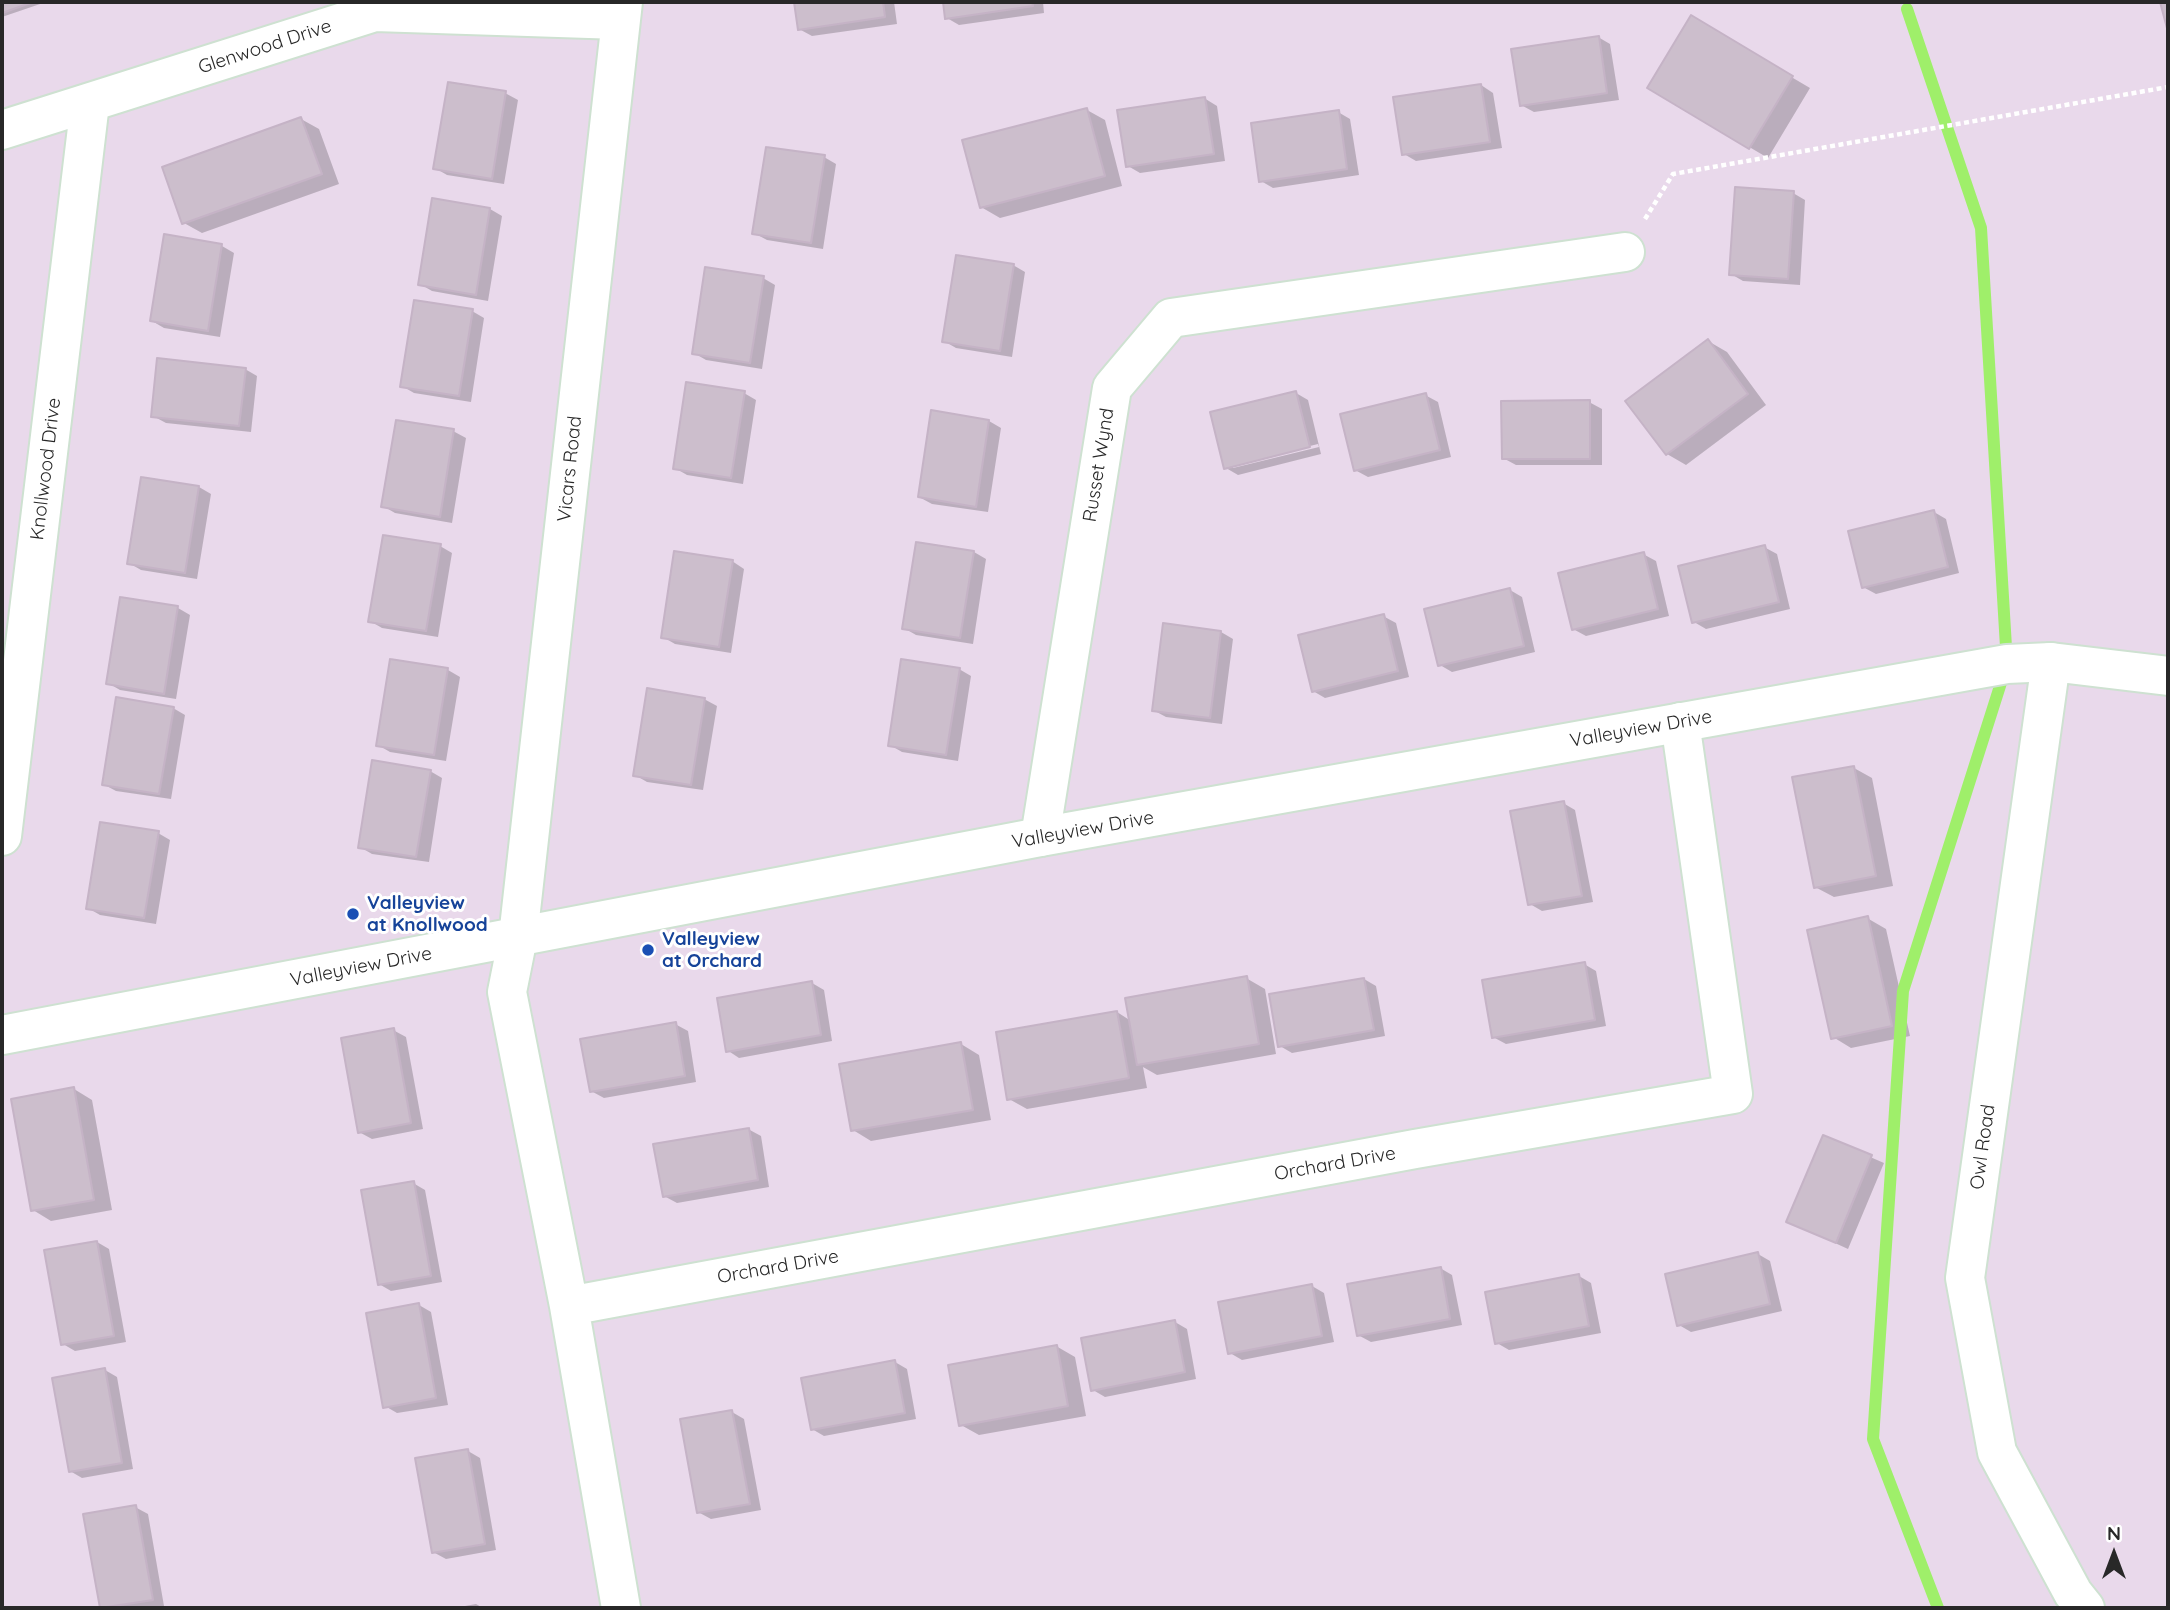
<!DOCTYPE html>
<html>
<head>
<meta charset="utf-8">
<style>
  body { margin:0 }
  #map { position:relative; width:2170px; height:1610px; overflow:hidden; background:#e9d9eb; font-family:Quicksand,sans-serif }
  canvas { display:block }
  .frame { position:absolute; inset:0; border:4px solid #282828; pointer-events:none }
  .north { position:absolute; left:2079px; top:1519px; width:70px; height:70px; -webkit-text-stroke:5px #fff; paint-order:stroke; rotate:0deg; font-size:19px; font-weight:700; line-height:28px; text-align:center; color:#282828 }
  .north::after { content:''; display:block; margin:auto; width:24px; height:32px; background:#282828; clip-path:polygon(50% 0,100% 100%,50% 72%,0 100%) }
</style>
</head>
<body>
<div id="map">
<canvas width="2170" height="1610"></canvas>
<div class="frame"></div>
<div class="north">N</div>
</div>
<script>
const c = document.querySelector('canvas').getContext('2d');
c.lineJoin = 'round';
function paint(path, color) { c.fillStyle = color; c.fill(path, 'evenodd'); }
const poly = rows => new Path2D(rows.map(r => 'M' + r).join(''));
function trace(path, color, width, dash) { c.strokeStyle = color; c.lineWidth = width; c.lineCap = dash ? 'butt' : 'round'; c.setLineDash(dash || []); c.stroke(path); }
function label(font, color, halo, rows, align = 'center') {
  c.font = font + ' Quicksand,sans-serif'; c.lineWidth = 6; c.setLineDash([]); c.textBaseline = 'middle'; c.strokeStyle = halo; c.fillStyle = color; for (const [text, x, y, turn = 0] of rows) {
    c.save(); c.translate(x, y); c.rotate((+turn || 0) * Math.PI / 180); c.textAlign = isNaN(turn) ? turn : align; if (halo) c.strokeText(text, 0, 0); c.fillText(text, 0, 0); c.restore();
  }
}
const shadow = poly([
  [2,2,46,2,2,17],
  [795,2,894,2,897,24,812,36,799,29],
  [944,2,1043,2,1044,13,959,25,947,18],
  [1691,18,1810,88,1768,158,1649,88],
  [1598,37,1610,44,1619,100,1534,112,1521,105],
  [1481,85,1493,93,1502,148,1416,161,1404,154],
  [505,93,518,100,504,184,447,175,435,168],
  [1204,98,1217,106,1225,161,1140,173,1128,166],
  [1087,110,1105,120,1122,186,1000,218,981,207],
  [1338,112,1350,119,1359,175,1273,188,1261,181],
  [301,119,319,129,339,184,202,233,184,223],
  [824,157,836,164,823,249,767,240,754,233],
  [1793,193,1805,200,1800,285,1743,281,1731,274],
  [434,200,490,209,502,216,488,301,432,291,420,284],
  [166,236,222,246,234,253,220,337,164,328,152,321],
  [1013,265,1025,272,1012,357,956,348,944,341],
  [763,278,775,285,762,369,706,360,694,353],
  [472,311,484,318,471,402,414,393,402,386],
  [1708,341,1727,352,1766,405,1686,465,1667,454],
  [245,369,257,376,251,432,166,423,153,416],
  [744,393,756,400,743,484,687,475,675,468],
  [1296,393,1308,400,1321,454,1238,475,1226,468],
  [1318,444,1319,447,1233,468,1233,465],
  [1425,395,1438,402,1451,457,1368,477,1355,470],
  [1589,402,1602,409,1602,465,1516,465,1503,458],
  [989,421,1001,428,988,512,932,504,919,497],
  [453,431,466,438,452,523,395,513,383,506],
  [143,479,199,487,211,494,197,579,141,570,129,563],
  [1934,512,1946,519,1959,573,1876,594,1863,587],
  [440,546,452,553,438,637,382,628,370,621],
  [1764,547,1777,554,1790,609,1706,629,1694,622],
  [974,552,986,559,973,644,916,635,904,628],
  [1643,554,1656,561,1669,616,1586,636,1573,629],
  [732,561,744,569,731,653,675,644,663,637],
  [1510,590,1522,597,1535,652,1452,672,1440,665],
  [178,608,190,615,176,699,120,690,108,683],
  [1383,616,1396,623,1409,677,1325,698,1313,691],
  [1221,632,1233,639,1222,724,1166,717,1153,710],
  [959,669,971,676,958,761,902,752,890,745],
  [448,670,460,677,446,761,390,752,378,745],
  [704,699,717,706,703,790,647,782,635,775],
  [173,708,185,715,171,799,116,791,103,784],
  [1854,768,1872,778,1893,886,1834,897,1815,887],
  [430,771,442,778,429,862,372,854,360,847],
  [1563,803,1575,810,1593,902,1542,911,1530,904],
  [158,833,170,840,156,924,100,915,88,908],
  [1867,918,1886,929,1910,1036,1851,1048,1833,1037],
  [1584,964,1596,971,1606,1026,1506,1044,1493,1037],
  [1246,978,1265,989,1276,1054,1157,1075,1143,1067,1147,1088,1027,1109,1009,1099,1117,1012,1131,1021],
  [1364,979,1376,986,1385,1036,1292,1053,1280,1046],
  [812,983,824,990,832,1041,739,1058,727,1050],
  [675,1024,688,1031,696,1082,604,1098,591,1091],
  [393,1030,406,1037,423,1129,372,1139,359,1132],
  [961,1044,979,1055,991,1120,871,1141,853,1130],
  [74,1089,92,1100,112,1210,51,1221,33,1210],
  [748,1129,761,1136,769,1187,677,1203,664,1196],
  [1824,1137,1884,1163,1848,1249,1789,1222],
  [413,1183,425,1190,442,1282,391,1291,379,1284],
  [97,1242,109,1249,126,1342,75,1351,63,1344],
  [1758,1254,1770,1261,1782,1311,1691,1332,1679,1325],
  [1440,1268,1452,1275,1462,1325,1371,1342,1358,1335],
  [1579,1276,1591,1283,1601,1333,1509,1350,1497,1343],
  [1312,1286,1324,1293,1334,1342,1242,1360,1230,1353],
  [419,1305,431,1312,448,1405,397,1413,385,1406],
  [1175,1322,1187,1329,1196,1379,1105,1397,1093,1390],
  [1056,1346,1075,1357,1086,1416,979,1435,961,1425],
  [895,1362,907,1369,916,1419,824,1436,812,1429],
  [105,1370,117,1377,133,1469,82,1478,70,1471],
  [732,1412,744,1419,761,1510,711,1519,698,1512],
  [468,1451,480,1458,496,1550,446,1559,433,1552],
  [135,1507,148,1514,164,1606,102,1608,85,1516],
  [476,1604,483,1608,454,1608]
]);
const stream = poly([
  [1907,9,1981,228,2007,664,1903,991,1873,1439,1938,1608]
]);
const building = poly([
  [2,2,33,2,2,13,2,2],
  [794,2,883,2,885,17,798,30,794,2],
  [943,2,1032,2,1033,6,945,19,943,2],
  [2160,2,2168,2,2168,32,2160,2],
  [1691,15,1793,76,1749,149,1647,88,1691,15],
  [1599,36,1607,93,1520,106,1511,49,1599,36],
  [448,82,506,91,492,179,433,169,448,82],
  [1481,84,1490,142,1402,155,1393,97,1481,84],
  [1205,97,1214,154,1126,167,1117,110,1205,97],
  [1087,108,1105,176,980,208,962,140,1087,108],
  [1339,110,1347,169,1259,182,1251,123,1339,110],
  [301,117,322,174,182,224,162,167,301,117],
  [766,147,825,155,811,243,752,234,766,147],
  [1735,187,1794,191,1788,279,1729,275,1735,187],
  [432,198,490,208,476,295,418,285,432,198],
  [164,234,222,244,208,331,150,321,164,234],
  [956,255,1014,264,1000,351,942,342,956,255],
  [705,267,764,276,750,363,692,354,705,267],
  [414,300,473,309,459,396,400,387,414,300],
  [1708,339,1748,394,1666,455,1625,401,1708,339],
  [157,358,246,368,239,426,151,417,157,358],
  [686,382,745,391,731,478,673,469,686,382],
  [1296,391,1310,447,1224,469,1210,412,1296,391],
  [1426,393,1440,450,1354,471,1340,414,1426,393],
  [1590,400,1590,459,1502,459,1501,401,1590,400],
  [931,410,989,420,976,507,918,497,931,410],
  [396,420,454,429,440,517,381,507,396,420],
  [141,477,199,486,185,573,127,564,141,477],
  [1934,510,1948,567,1862,588,1848,531,1934,510],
  [383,535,441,544,426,631,368,622,383,535],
  [916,542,974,551,960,638,902,629,916,542],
  [1765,545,1779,602,1692,623,1678,566,1765,545],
  [674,551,733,560,719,647,661,638,674,551],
  [1644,552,1658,609,1572,630,1558,573,1644,552],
  [1510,588,1524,646,1438,666,1424,609,1510,588],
  [120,597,178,606,164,694,106,684,120,597],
  [1384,614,1398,671,1312,692,1298,635,1384,614],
  [1163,623,1221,631,1210,718,1152,711,1163,623],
  [390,659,448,668,434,755,376,746,390,659],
  [901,659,960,668,946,755,888,746,901,659],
  [647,688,705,698,691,785,633,776,647,688],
  [116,697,174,707,159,794,102,785,116,697],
  [372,760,431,770,416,857,358,848,372,760],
  [1854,766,1876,876,1814,888,1792,777,1854,766],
  [1564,801,1582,896,1528,905,1510,811,1564,801],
  [100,822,159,831,144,918,86,909,100,822],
  [1868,916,1892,1026,1831,1039,1807,930,1868,916],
  [1585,962,1595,1020,1492,1038,1482,980,1585,962],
  [1247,976,1259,1044,1137,1065,1125,998,1247,976],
  [1364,978,1374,1030,1278,1047,1269,994,1364,978],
  [812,981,821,1035,726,1052,717,998,812,981],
  [1117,1011,1129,1078,1007,1100,996,1032,1117,1011],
  [676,1022,685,1076,590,1092,580,1039,676,1022],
  [394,1028,411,1123,358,1133,341,1038,394,1028],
  [961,1042,973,1110,851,1131,839,1064,961,1042],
  [74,1087,94,1200,31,1211,11,1099,74,1087],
  [749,1128,758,1180,663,1197,653,1144,749,1128],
  [1823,1135,1872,1155,1836,1243,1786,1222,1823,1135],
  [414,1181,431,1276,378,1285,361,1190,414,1181],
  [97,1241,114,1336,61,1345,44,1250,97,1241],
  [1758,1252,1770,1304,1677,1326,1665,1274,1758,1252],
  [1441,1267,1450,1319,1357,1336,1347,1284,1441,1267],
  [1579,1274,1589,1326,1495,1344,1485,1292,1579,1274],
  [1312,1284,1322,1336,1228,1354,1218,1302,1312,1284],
  [419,1303,436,1398,383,1408,366,1313,419,1303],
  [1175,1320,1185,1372,1091,1391,1081,1338,1175,1320],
  [1057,1345,1068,1406,959,1426,948,1365,1057,1345],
  [895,1360,905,1413,811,1430,801,1378,895,1360],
  [105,1368,122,1463,69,1472,52,1378,105,1368],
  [732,1410,750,1504,697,1513,680,1419,732,1410],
  [468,1449,485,1544,432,1553,415,1458,468,1449],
  [136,1505,153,1600,100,1608,83,1514,136,1505]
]);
const path = poly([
  [1645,219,1673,174,2168,87]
]);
const street = poly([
  [2,130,375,12,620,20],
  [2051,662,1965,1278,1997,1452,2073,1593,2085,1608],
  [2,836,90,103],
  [1040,837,1112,388,1171,318,1625,252],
  [518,937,507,992,569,1306,621,1608],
  [569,1306,1415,1149,1733,1094,1680,722]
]);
const secondary = poly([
  [518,937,623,2],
  [2,1035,1040,837,2007,664,2051,662,2168,676]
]);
const markers = [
  [353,914,7,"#1a4fb4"],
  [648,950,7,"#1a4fb4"]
];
const streetNames = [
  ["Glenwood Drive",265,47,-18],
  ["Russet Wynd",1099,465,-81],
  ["Knollwood Drive",46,469,-83],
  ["Vicars Road",570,469,-84],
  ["Valleyview Drive",1641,729,-10],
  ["Valleyview Drive",1083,830,-10],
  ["Valleyview Drive",361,967,-11],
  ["Owl Road",1983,1147,-82],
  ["Orchard Drive",1335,1164,-10],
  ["Orchard Drive",778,1267,-10]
];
const transitNames = [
  ["Valleyview",367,903],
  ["at Knollwood",367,925],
  ["Valleyview",662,939],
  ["at Orchard",662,961]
];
paint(shadow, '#0003');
trace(stream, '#9fef6a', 12);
paint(building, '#ccbecc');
trace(building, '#c5b3c6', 2);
trace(street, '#cee1d1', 42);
trace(secondary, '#cee1d1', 42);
trace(path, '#fff', 4.5, [5, 3.5]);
trace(street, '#fff', 38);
trace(secondary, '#fff', 38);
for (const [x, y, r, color] of markers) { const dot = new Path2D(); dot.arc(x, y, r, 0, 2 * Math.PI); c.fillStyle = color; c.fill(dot); trace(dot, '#fff', 2.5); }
label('19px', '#282828', '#fff', streetNames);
label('bold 19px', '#164399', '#fff', transitNames, 'left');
</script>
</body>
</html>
